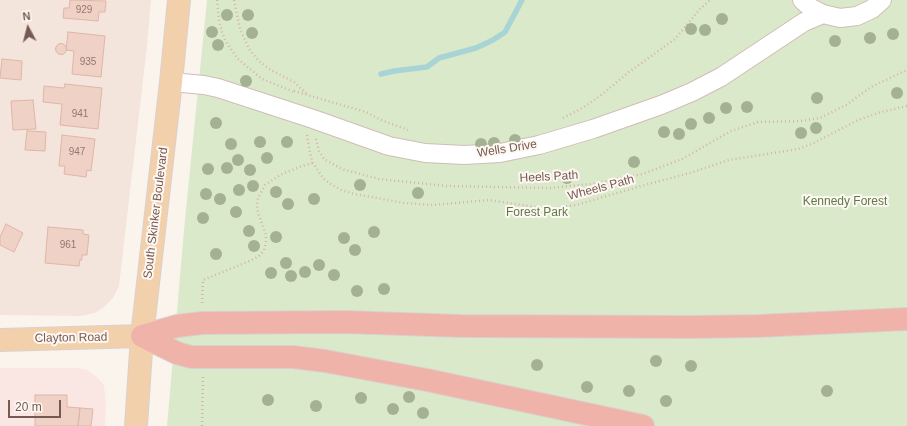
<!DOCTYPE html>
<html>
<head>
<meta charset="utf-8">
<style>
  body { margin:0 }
  #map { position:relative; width:907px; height:426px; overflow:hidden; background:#fbf4ed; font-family:Helvetica,sans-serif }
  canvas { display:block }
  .north { position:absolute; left:8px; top:8px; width:40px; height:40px; -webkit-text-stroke:3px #fef8f3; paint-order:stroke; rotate:353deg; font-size:11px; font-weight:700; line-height:16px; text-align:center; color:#765951 }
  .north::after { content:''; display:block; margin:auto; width:14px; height:18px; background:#765951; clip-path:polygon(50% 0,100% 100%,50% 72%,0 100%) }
  .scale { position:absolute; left:8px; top:400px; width:53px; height:18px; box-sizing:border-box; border:2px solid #765951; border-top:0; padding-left:5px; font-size:12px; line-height:14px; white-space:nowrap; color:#765951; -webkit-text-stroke:3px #fef8f3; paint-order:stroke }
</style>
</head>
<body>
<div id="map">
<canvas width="907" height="426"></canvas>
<div class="north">N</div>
<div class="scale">20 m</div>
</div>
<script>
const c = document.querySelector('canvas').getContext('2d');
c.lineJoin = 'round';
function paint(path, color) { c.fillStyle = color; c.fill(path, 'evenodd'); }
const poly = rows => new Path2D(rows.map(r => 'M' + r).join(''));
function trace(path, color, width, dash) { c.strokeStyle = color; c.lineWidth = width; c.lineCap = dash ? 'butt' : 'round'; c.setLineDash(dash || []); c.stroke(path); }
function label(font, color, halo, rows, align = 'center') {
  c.font = font + ' Helvetica,sans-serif'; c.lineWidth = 4; c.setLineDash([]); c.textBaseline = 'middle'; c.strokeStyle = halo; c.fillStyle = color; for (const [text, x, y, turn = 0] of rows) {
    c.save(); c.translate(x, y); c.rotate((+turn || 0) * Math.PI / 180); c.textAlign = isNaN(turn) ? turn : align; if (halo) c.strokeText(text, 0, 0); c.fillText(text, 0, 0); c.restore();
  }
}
const residential = poly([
  [0,0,151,0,147,46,119,286,113,298,104,307,95,313,81,316,0,315]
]);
const commercial = poly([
  [0,368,78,368,87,370,98,378,104,385,106,405,105,426,0,426]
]);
const green = poly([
  [207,0,907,0,907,426,167,426,185,219]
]);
const stream = poly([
  [381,74,394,71,427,67,439,58,476,48,493,40,505,32,522,0]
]);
const building = poly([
  [70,0,106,1,105,12,99,12,98,21,63,18,64,8,69,8,70,0],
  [68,32,105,36,101,77,72,74,74,51,66,50,68,32],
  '55.5 49a5.5 5.5 0 1 1 11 0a5.5 5.5 0 1 1-11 0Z',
  [2,59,22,61,21,80,0,78,2,59],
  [65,84,102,88,98,129,60,125,62,104,43,102,44,86,64,88,65,84],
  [33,100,36,129,13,130,11,101,33,100],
  [27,131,46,132,45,151,25,150,27,131],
  [62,135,95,139,91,171,87,170,86,177,64,174,65,166,59,166,62,135],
  [6,224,23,233,14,252,0,245,0,237,6,224],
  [48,227,83,230,83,234,89,235,87,255,82,255,82,260,80,260,79,266,45,263,48,227],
  [35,395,67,395,67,407,80,408,78,426,35,426,35,395],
  [80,408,93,409,91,426,78,426,80,408]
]);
const path = poly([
  [217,0,219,21,222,32,226,42,238,59,262,79,292,91,295,93],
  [234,0,240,29,249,49,258,60,269,69,294,82,307,94],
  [294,91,366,112,381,120,408,130],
  [563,118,584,107,600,96,629,72,675,39,700,9,710,0],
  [307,135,310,153,313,163,323,178,329,183,341,190,355,194,404,203,433,205,489,200,535,207,555,208,576,205,648,184,690,173,729,160,798,149,814,143,858,120,881,112,907,106],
  [316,139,319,151,324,159,342,169,379,179,447,186,550,188,591,184,643,174,682,159,731,131,758,122,801,121,820,118,846,105,871,87,907,70],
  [202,303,203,280,252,260,259,256,264,250,266,243,266,235,258,213,257,205,258,198,265,185,280,175,302,166,313,163],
  [202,426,203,376]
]);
const minor = poly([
  [802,0,811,8,823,14,840,18,857,16,872,9,882,0],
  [171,82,204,85,218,88,313,119,389,146,425,153,464,155,500,153,539,145,593,129,661,105,692,92,721,77,804,22,823,14]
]);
const primary = poly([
  [0,340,142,336],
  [136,426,142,336,171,82,179,0]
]);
const motorway = poly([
  [142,336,177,326,202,323,345,322,461,326,693,327,758,326,907,319],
  [142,336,177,353,191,357,293,357,325,361,427,380,643,426]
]);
const trees = [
  [227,15],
  [248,15],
  [722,19],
  [691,29],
  [705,30],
  [212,32],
  [252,33],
  [893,34],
  [870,38],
  [835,41],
  [218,45],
  [246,81],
  [897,93],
  [817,98],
  [747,107],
  [726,108],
  [709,118],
  [216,123],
  [691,124],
  [816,128],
  [664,132],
  [801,133],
  [679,134],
  [515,140],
  [260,142],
  [287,142],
  [494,143],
  [231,144],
  [481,144],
  [267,158],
  [238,160],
  [634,162],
  [227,168],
  [208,169],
  [250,170],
  [567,178],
  [360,185],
  [253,186],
  [239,190],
  [276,192],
  [418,193],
  [206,194],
  [220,199],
  [314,199],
  [288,204],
  [236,212],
  [203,218],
  [249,231],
  [374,232],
  [276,237],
  [344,238],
  [254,246],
  [355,250],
  [216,254],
  [286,263],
  [319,265],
  [305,272],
  [271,273],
  [334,275],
  [291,276],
  [384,289],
  [357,291],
  [656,361],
  [537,365],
  [691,366],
  [587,387],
  [629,391],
  [827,391],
  [409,397],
  [361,398],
  [268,400],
  [666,401],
  [316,406],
  [393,409],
  [423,413]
];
const numberNames = [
  ["929",84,10],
  ["935",88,62],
  ["941",80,114],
  ["947",77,152],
  ["961",68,245]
];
const streetNames = [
  ["Wells Drive",507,149,-9],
  ["Heels Path",549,177,-3],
  ["Wheels Path",601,188,-15],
  ["South Skinker Boulevard",156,213,-83],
  ["Clayton Road",71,338,-1]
];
const parkNames = [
  ["Kennedy Forest",845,202],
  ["Forest Park",537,213]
];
paint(residential, '#f3e5dc');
paint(commercial, '#fae6e2');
paint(green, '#dbe9cb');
trace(stream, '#a9d4d5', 5.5);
paint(building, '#efd1c6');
trace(building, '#e0b6a8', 1);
trace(minor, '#d0bdb5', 20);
trace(primary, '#d9d1ce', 24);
trace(motorway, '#d9d1ce', 24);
trace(path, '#d4b4a9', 2.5, [1, 3]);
trace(minor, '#fff', 18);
trace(primary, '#f3d0ac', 22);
trace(motorway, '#f0b3aa', 22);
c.fillStyle = '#a5b193';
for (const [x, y] of trees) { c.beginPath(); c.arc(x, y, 6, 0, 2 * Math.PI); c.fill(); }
label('10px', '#94776e', null, numberNames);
label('12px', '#765951', '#fef8f3', streetNames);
label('12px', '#5e7a49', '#fef8f3', parkNames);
</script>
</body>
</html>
